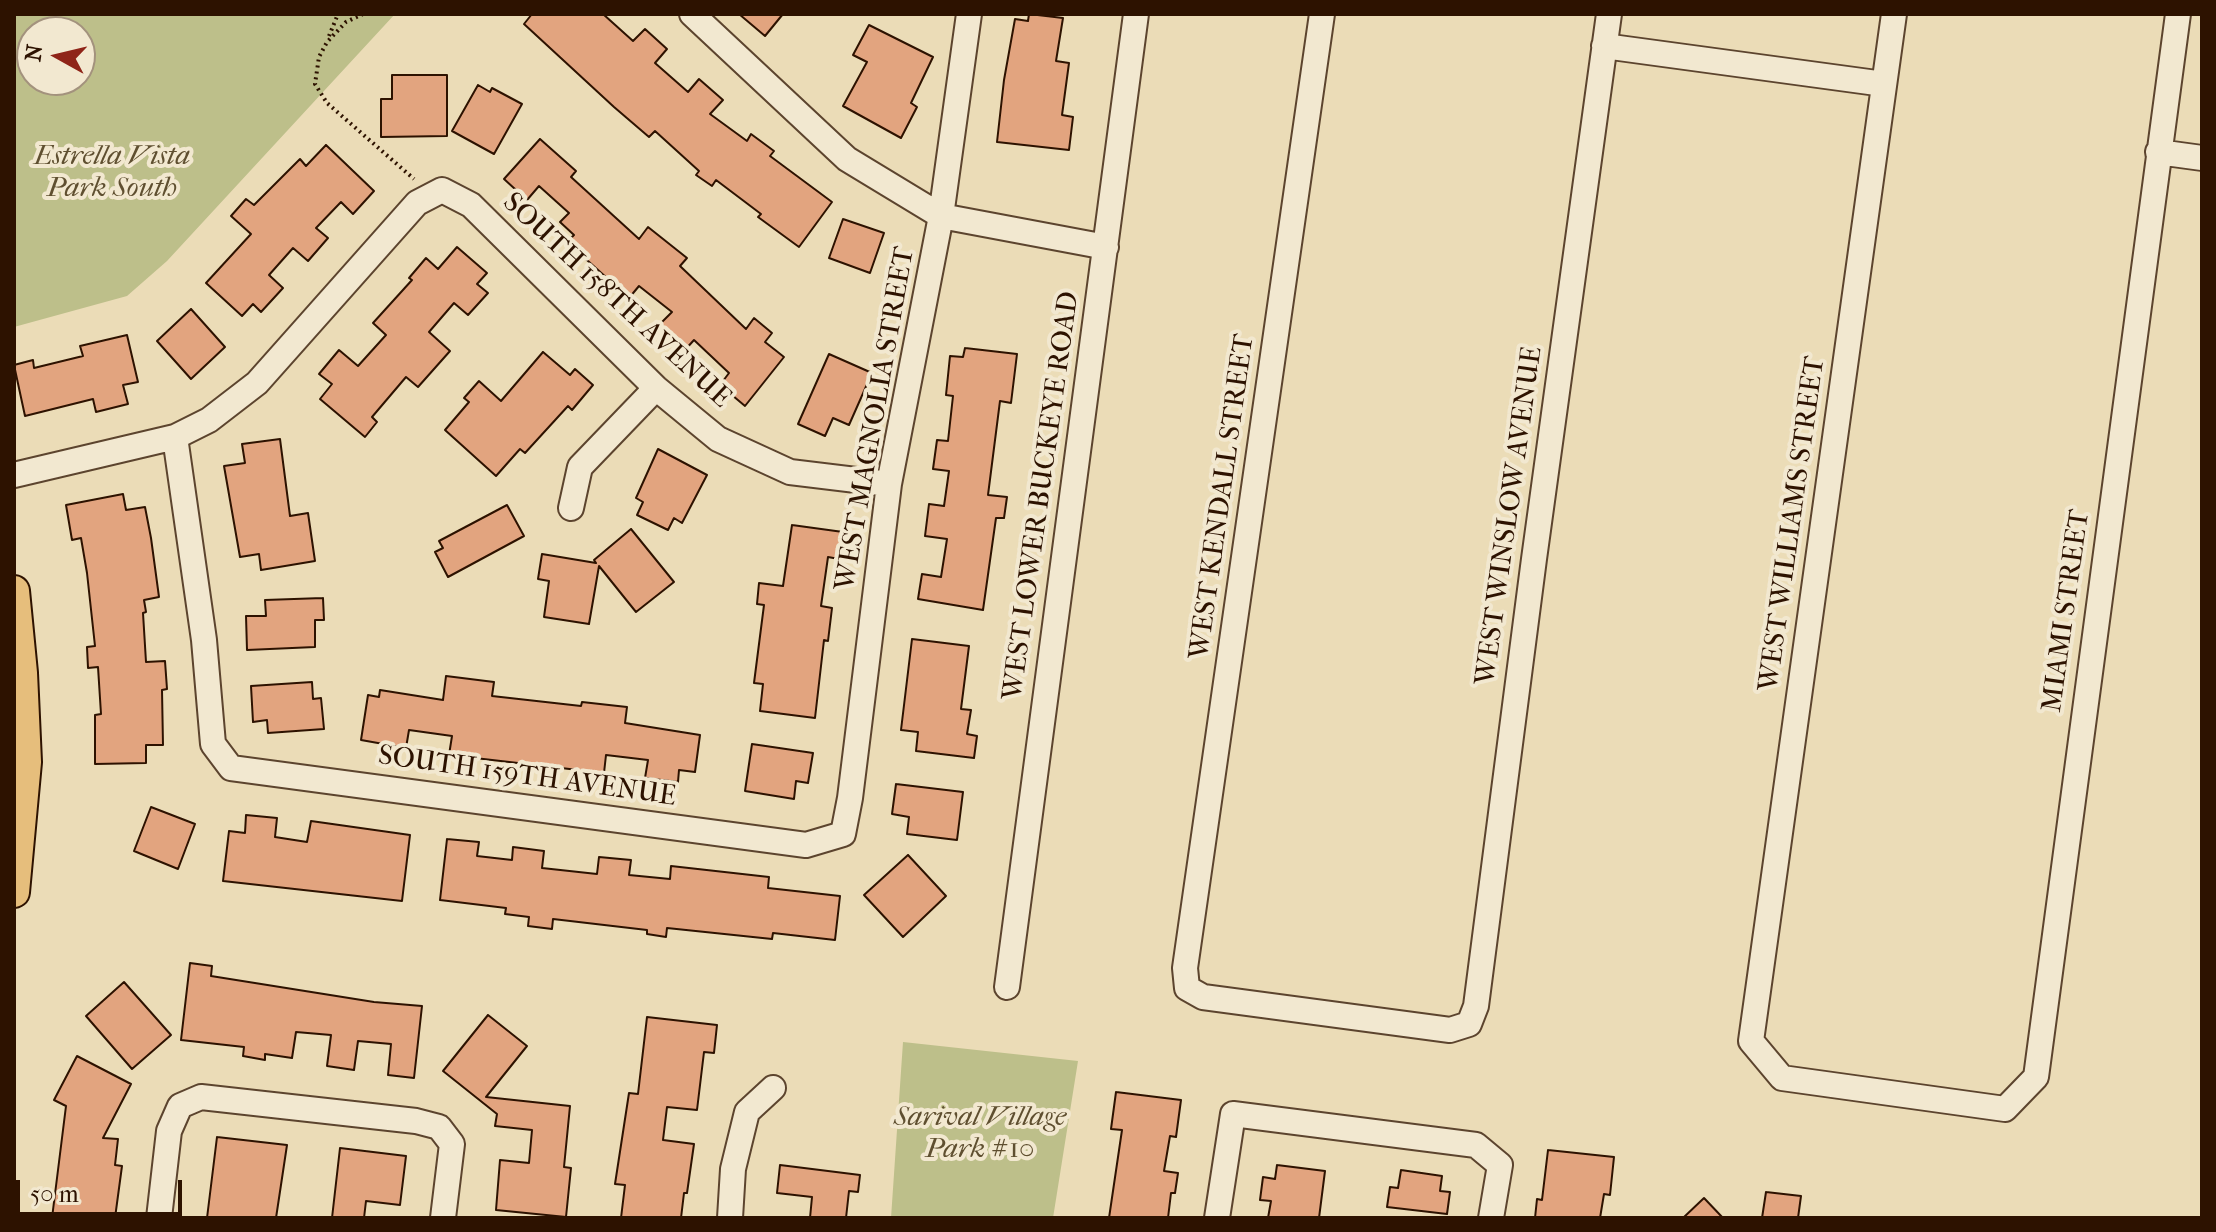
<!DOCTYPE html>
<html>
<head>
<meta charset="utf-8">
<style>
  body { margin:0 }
  #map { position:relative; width:2216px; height:1232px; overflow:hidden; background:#ebdcb7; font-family:"IM FELL French Canon",serif }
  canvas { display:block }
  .frame { position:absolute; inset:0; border:16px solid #2d1200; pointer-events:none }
  .north { position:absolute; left:16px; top:16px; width:80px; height:80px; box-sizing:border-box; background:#f2e8d0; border:2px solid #a3927d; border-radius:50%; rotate:278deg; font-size:22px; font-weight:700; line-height:32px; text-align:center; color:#2d1200 }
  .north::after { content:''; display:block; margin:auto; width:28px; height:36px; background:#8f2418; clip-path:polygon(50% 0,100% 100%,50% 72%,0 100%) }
  .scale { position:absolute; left:16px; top:1180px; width:166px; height:36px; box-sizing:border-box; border:4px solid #2d1200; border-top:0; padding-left:10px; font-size:24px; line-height:28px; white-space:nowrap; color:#2d1200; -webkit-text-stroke:6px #f2e8d0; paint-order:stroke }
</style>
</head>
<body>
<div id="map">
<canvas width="2216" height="1232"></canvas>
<div class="frame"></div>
<div class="north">N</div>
<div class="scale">50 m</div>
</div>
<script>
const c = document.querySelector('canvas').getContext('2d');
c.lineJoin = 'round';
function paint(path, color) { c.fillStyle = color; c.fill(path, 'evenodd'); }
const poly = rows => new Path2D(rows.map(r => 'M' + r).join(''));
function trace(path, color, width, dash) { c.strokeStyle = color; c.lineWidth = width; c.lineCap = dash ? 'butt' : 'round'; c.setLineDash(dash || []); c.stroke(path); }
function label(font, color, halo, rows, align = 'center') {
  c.font = font + ' "IM FELL French Canon",serif'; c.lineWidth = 8; c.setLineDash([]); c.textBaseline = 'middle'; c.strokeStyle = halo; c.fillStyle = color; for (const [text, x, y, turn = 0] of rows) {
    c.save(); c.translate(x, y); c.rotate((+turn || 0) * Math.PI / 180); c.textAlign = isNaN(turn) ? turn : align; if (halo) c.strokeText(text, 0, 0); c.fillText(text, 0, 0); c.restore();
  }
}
const green = poly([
  [14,14,395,14,167,261,127,296,14,327],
  [32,32,80,32,80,80,32,80],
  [903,1042,1078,1061,1053,1218,891,1218]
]);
const building = poly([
  [532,14,603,14,633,41,645,29,667,49,655,63,688,92,699,79,723,100,710,114,747,141,751,134,774,151,770,156,832,202,799,247,758,217,761,214,716,180,712,186,696,175,699,171,655,131,649,137,614,107,524,24,532,14],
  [739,14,783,14,765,36,739,14],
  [1029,14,1063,18,1056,61,1069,63,1062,115,1073,117,1069,150,997,142,1004,80,1015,19,1028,21,1029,14],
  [869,25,933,57,911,103,917,107,901,138,843,106,867,62,853,55,869,25],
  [392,75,447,75,447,136,381,137,381,99,392,99,392,75],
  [478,85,490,92,492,88,522,104,494,154,452,131,478,85],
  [540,139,576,171,571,177,639,239,648,227,687,258,680,266,746,329,754,318,772,333,765,342,784,357,745,406,720,385,729,373,694,340,684,351,658,326,672,312,639,286,629,298,567,242,574,235,560,222,569,213,539,186,527,200,504,179,540,139],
  [326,145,374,191,353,214,341,202,316,228,328,238,308,261,293,248,269,275,283,288,261,312,253,304,242,316,206,283,251,234,231,216,246,199,254,205,300,159,306,166,326,145],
  [843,219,884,233,870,273,829,258,843,219],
  [457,247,487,273,477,284,488,293,468,315,454,303,429,332,450,351,418,387,406,377,372,417,377,422,365,437,320,399,332,384,319,374,339,350,358,366,386,335,373,323,412,280,409,278,426,258,438,269,457,247],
  [191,309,225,347,191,379,157,341,191,309],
  [127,335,138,382,123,385,128,404,96,412,93,399,25,416,14,365,33,360,34,368,83,356,80,346,127,335],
  [965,348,1017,354,1011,403,1000,401,988,495,1007,497,1004,518,996,518,983,610,918,599,922,574,941,577,947,539,925,536,929,504,944,506,949,471,933,469,937,440,948,441,953,396,946,395,950,356,963,357,965,348],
  [543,352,570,375,575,369,593,385,572,410,568,406,525,453,520,449,496,476,445,430,469,402,464,398,479,381,501,401,543,352],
  [829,354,872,373,849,425,833,418,825,436,798,424,829,354],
  [280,439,290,516,308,513,315,561,261,570,259,554,240,557,224,466,245,463,242,444,280,439],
  [658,449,707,475,682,523,674,518,668,530,637,515,643,502,636,498,658,449],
  [123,494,126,510,145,507,151,538,159,597,144,600,146,612,143,613,146,662,165,661,167,689,162,690,163,745,146,745,146,763,95,764,95,715,101,714,98,667,88,668,87,647,95,646,87,573,81,538,72,540,66,505,123,494],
  [507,505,524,536,448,577,435,552,443,548,439,541,507,505],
  [792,525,843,532,839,559,828,557,821,606,832,608,828,641,824,640,815,718,760,711,763,684,754,683,764,605,757,604,759,583,783,586,792,525],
  [631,529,674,582,636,612,599,566,589,624,544,617,549,581,538,579,542,554,596,563,594,560,631,529],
  [323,598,324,620,315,620,315,647,247,650,246,616,266,616,265,600,323,598],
  [912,639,969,646,961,709,971,710,967,734,977,736,974,758,916,751,918,732,901,730,912,639],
  [446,676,494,682,492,696,581,706,582,702,627,707,625,723,700,735,695,772,679,770,678,782,645,778,648,760,606,755,604,773,449,755,452,736,409,730,406,748,361,740,368,695,379,697,380,690,443,700,446,676],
  [312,682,313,699,321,698,324,729,268,733,267,720,253,722,251,686,312,682],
  [752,744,813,753,808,783,796,781,794,799,745,791,752,744],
  [896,784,963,792,957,840,907,834,909,817,892,814,896,784],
  [151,807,195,824,178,869,134,851,151,807],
  [246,815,277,818,275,837,307,842,311,821,410,835,402,901,223,881,229,831,245,833,246,815],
  [447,839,479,842,477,856,512,860,513,847,544,851,542,868,597,874,599,857,631,860,629,875,670,879,671,866,769,877,768,888,840,896,835,940,773,933,772,939,667,928,666,937,647,934,647,930,553,919,552,929,528,926,529,917,505,914,506,908,440,900,447,839],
  [908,855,946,896,903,937,864,895,908,855],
  [190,963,212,966,211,976,374,1002,422,1006,414,1078,388,1075,391,1044,358,1041,354,1070,327,1066,331,1035,296,1032,292,1058,265,1054,265,1060,243,1056,244,1047,181,1040,190,963],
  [124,982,171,1035,132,1069,86,1016,124,982],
  [488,1015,527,1046,486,1097,570,1106,564,1167,571,1168,566,1217,496,1210,500,1160,529,1163,532,1130,495,1126,497,1114,443,1071,488,1015],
  [647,1017,717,1025,714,1053,704,1052,697,1110,667,1107,663,1140,694,1144,687,1193,684,1193,681,1218,621,1218,625,1185,615,1184,629,1093,638,1094,647,1017],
  [77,1056,131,1084,103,1138,118,1139,115,1165,122,1166,115,1218,52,1218,66,1106,54,1100,77,1056],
  [1116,1092,1181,1100,1176,1137,1170,1136,1164,1171,1178,1173,1175,1193,1171,1193,1168,1218,1109,1218,1122,1130,1111,1129,1116,1092],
  [217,1137,287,1145,276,1218,207,1218,217,1137],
  [340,1148,406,1156,400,1205,366,1201,364,1218,332,1218,340,1148],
  [1548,1150,1614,1157,1610,1195,1604,1194,1600,1218,1535,1218,1537,1199,1542,1200,1548,1150],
  [780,1165,860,1175,858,1192,849,1191,846,1218,810,1218,812,1197,777,1193,780,1165],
  [1277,1165,1325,1171,1319,1218,1268,1218,1271,1201,1260,1200,1263,1177,1275,1179,1277,1165],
  [1401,1170,1442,1176,1440,1191,1450,1192,1447,1214,1387,1207,1390,1187,1398,1188,1401,1170],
  [1766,1192,1801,1196,1798,1218,1762,1218,1766,1192],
  [1704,1198,1723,1218,1683,1218,1704,1198]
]);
const path = poly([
  [363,14,346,22,327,42,319,57,315,84,327,103,414,179],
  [329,36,338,14]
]);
const minor = poly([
  [692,14,847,159,941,216,1106,247],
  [1322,14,1185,968,1187,988,1203,997,1450,1030,1469,1024,1476,1006,1534,559,1609,14],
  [1894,14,1751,1041,1782,1078,2005,1109,2036,1077,2178,14],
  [1604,46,1884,84],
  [2158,152,2202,158],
  [175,437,204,640,213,744,231,768,806,845,843,834,850,798,889,484,941,216,969,14],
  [14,475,175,437,209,420,257,383,417,203,442,190,471,205,656,388,718,439,790,472,889,484],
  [571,508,580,467,656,388],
  [1007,987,1136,14],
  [159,1218,169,1131,180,1106,201,1097,416,1121,439,1127,452,1144,443,1218],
  [730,1218,733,1169,747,1112,773,1088],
  [1217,1218,1233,1114,1476,1145,1500,1165,1491,1218]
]);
const major = poly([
  [14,591,22,673,26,762,14,892]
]);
const parkNames = [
  ["Estrella Vista",112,157],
  ["Park South",112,189],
  ["Sarival Village",980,1118],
  ["Park #10",980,1150]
];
const streetNames = [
  ["SOUTH 158TH AVENUE",616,301,43],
  ["WEST MAGNOLIA STREET",876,419,-80],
  ["WEST LOWER BUCKEYE ROAD",1042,496,-82],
  ["WEST KENDALL STREET",1223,497,-82],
  ["WEST WINSLOW AVENUE",1510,516,-82],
  ["WEST WILLIAMS STREET",1793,524,-82],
  ["MIAMI STREET",2067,611,-82],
  ["SOUTH 159TH AVENUE",527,777,8]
];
paint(green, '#bdbf8a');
paint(building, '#e2a47f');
trace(building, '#2d1200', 2);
trace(minor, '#5c442e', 28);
trace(major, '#2d1200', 34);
trace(path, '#2d1200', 4, [2, 4]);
trace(minor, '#f2e8d0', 24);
trace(major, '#e6be7c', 30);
label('italic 28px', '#5f4f30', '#f2e8d0', parkNames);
label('28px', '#2d1200', '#f2e8d0', streetNames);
</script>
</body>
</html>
